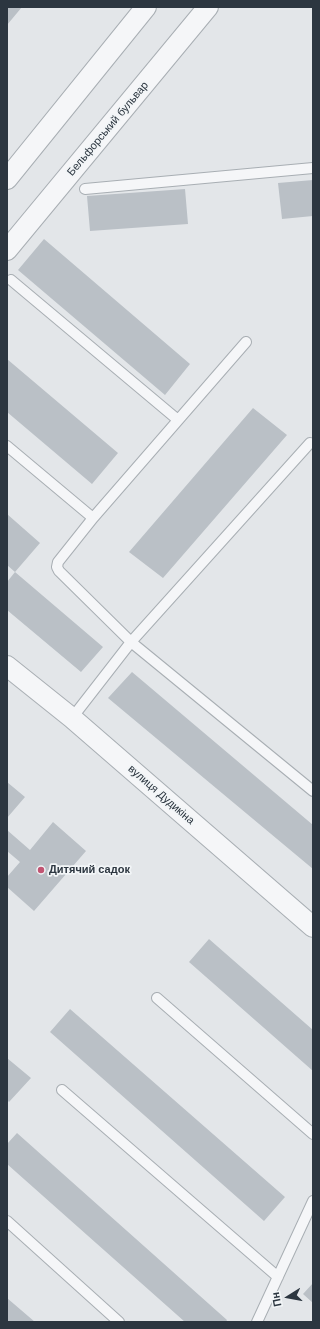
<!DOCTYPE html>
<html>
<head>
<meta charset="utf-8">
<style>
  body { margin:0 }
  #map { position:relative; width:320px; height:1329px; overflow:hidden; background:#e3e6e9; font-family:Helvetica,sans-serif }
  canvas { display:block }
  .frame { position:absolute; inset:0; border:8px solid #2c3640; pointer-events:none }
  .north { position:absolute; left:268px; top:1277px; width:40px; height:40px; -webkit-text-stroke:3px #f2f5f7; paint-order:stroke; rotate:259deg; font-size:11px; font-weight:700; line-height:16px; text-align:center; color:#2c3640 }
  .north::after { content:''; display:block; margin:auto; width:14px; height:18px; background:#2c3640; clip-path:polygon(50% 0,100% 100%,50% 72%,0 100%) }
</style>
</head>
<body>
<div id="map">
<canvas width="320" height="1329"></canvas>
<div class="frame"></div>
<div class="north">Пн</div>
</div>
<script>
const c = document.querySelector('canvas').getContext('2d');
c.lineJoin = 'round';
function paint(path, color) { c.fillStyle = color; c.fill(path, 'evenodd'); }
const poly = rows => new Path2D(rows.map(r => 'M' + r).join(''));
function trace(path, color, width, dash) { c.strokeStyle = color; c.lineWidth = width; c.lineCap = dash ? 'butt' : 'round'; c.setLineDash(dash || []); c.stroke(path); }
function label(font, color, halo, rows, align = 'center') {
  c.font = font + ' Helvetica,sans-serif'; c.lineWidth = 3.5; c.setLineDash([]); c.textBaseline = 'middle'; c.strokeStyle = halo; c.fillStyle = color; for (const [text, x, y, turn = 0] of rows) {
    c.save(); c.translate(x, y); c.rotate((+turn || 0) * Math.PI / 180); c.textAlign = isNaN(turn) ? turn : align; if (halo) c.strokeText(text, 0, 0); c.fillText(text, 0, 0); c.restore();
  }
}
const building = poly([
  [7,7,22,7,7,25],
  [313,180,313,216,282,219,278,183],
  [185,189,188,224,90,231,87,196],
  [44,239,190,364,165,395,18,270],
  [7,359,118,453,92,484,7,412],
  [253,408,287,435,163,578,129,552],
  [7,514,40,543,15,572,7,565],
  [15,572,103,647,81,672,7,610,7,582],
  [132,672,313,825,313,869,108,698],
  [7,782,25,797,7,818],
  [53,822,86,851,34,911,7,887,7,877,20,862,7,851,7,830,30,850],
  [209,939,313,1030,313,1071,189,962],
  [70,1009,285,1197,264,1221,50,1032],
  [7,1058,31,1078,9,1102,7,1100],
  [17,1133,227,1320,226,1322,185,1322,7,1164,7,1144],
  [313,1283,313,1303,303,1294],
  [7,1298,35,1322,7,1322]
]);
const lane = poly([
  [85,189,313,168],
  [11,280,178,420],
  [310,443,131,642,313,791],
  [7,446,93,518],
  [72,718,131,642,59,571,57,567,58,562,93,518,246,342],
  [157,998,313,1134],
  [62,1090,278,1277],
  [7,1221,119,1322],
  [257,1322,313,1201]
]);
const street = poly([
  [7,179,146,7],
  [7,250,208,7],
  [7,666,72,718,313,927]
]);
const markers = [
  [41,870,4,"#c15472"]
];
const streetNames = [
  ["Бельфорський бульвар",108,129,-50],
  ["вулиця Дудикіна",161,795,41]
];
const poiNames = [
  ["Дитячий садок",49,870]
];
paint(building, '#bac0c6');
trace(lane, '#a8aeb3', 12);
trace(street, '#a8aeb3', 22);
trace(lane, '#f5f6f8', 10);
trace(street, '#f5f6f8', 20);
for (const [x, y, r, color] of markers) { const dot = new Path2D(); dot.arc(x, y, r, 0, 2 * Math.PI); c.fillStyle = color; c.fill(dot); trace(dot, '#f2f5f7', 1.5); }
label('11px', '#2c3640', '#f2f5f7', streetNames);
label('bold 11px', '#2c3640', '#f2f5f7', poiNames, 'left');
</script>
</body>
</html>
